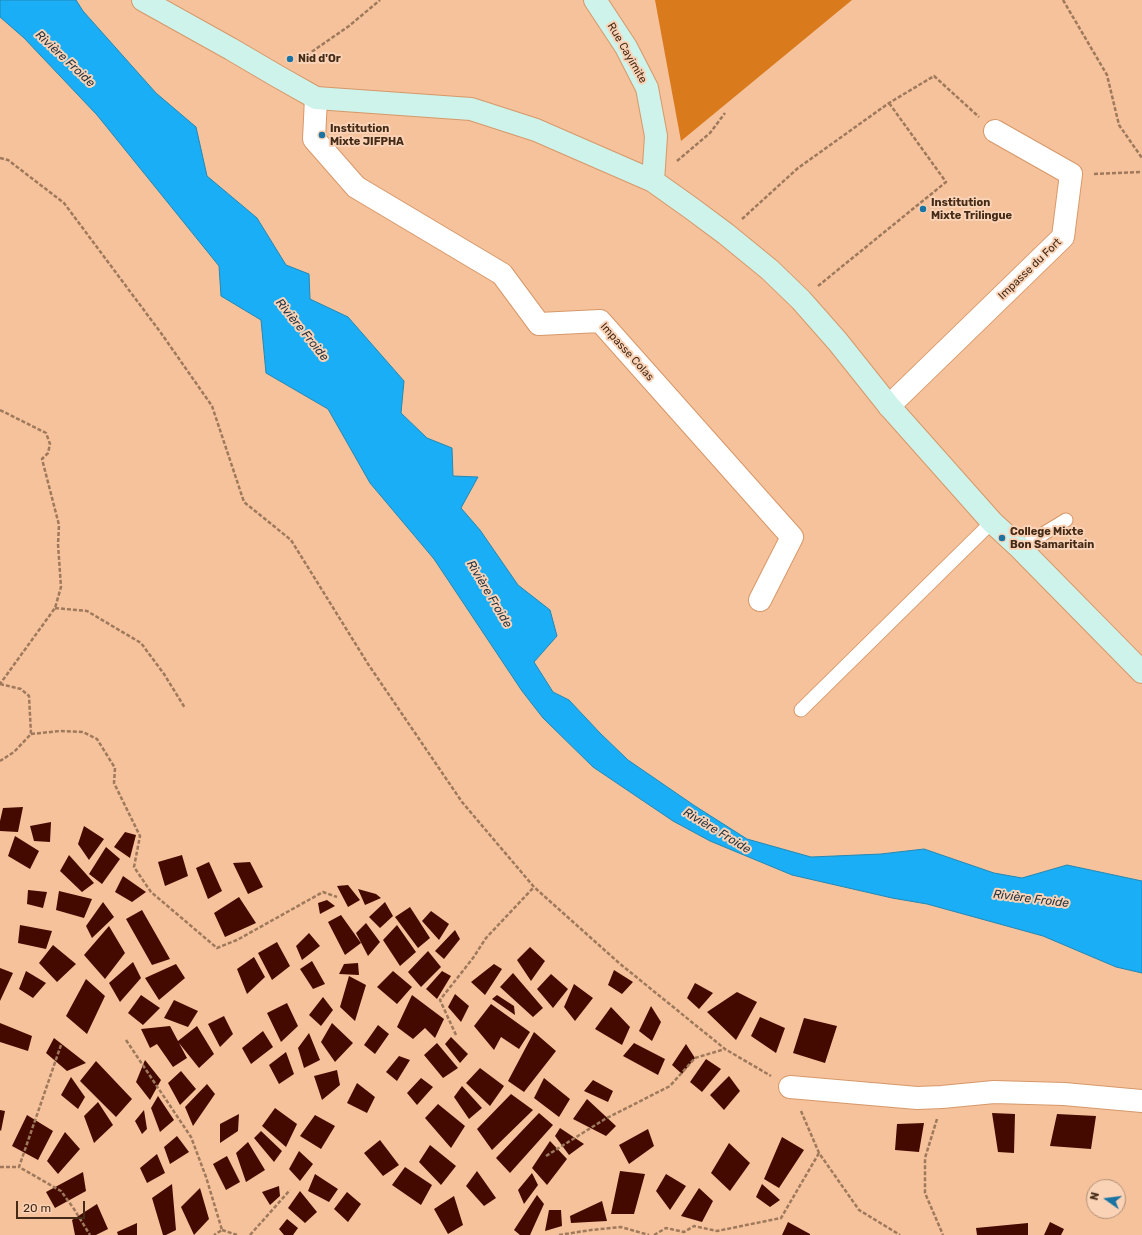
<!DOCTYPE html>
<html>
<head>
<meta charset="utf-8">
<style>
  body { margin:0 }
  #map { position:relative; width:1142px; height:1235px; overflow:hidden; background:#f6c29c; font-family:Rubik,sans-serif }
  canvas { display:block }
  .north { position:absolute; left:1086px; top:1179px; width:40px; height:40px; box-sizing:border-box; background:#fad2b6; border:1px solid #b18f76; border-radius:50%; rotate:284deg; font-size:11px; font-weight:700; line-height:16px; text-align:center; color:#442b17 }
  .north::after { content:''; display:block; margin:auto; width:14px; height:18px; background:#1a74a3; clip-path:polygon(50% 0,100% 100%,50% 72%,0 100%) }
  .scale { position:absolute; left:16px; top:1201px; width:69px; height:18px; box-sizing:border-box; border:2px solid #442b17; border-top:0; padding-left:5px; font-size:12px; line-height:14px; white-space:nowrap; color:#442b17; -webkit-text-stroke:3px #fad2b6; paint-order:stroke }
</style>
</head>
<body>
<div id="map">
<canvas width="1142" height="1235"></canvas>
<div class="north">N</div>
<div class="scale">20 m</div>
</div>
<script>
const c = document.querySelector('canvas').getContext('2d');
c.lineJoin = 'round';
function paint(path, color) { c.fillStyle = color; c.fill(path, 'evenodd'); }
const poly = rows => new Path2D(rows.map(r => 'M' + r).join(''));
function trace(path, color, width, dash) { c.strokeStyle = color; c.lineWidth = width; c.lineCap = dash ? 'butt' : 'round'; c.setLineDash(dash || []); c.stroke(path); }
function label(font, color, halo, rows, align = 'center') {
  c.font = font + ' Rubik,sans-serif'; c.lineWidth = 4; c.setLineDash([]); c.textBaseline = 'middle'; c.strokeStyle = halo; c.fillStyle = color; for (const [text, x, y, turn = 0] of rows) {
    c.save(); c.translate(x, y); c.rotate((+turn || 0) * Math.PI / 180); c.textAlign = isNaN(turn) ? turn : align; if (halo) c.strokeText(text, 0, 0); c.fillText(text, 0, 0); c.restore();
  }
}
const forest = poly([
  [655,0,852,0,681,141]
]);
const water = poly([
  [0,0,76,0,83,11,156,93,196,127,207,176,257,218,286,265,309,274,310,299,348,317,404,381,401,413,427,438,452,448,453,476,478,477,461,508,480,530,518,585,550,610,557,636,534,662,553,692,569,700,600,733,628,760,695,806,747,839,811,857,881,854,924,849,994,873,1022,878,1067,865,1142,881,1142,973,1116,967,1043,936,927,904,892,898,792,875,710,841,673,821,593,767,543,718,522,691,434,559,370,483,328,409,266,373,261,320,221,296,219,266,97,115,24,38,0,17,0,0]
]);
const building = poly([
  [23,807,18,832,0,831,0,821,3,808],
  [51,822,50,842,34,841,30,826],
  [84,826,104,839,89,860,78,844],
  [125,832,136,835,130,858,114,847],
  [15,836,39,851,30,869,8,856],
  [106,847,120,859,102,884,89,874],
  [69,855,94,883,82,892,60,871],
  [182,855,188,876,165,886,158,862],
  [209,862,222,891,208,899,196,868],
  [250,862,263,887,248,894,233,863],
  [123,876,146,892,132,902,115,892],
  [348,885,360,900,348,907,337,886],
  [358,889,376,894,381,898,365,905],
  [28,890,47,892,43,908,27,904],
  [59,891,92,899,84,918,56,910],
  [239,897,256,923,225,937,214,913],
  [327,900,335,906,320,914,318,903],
  [103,902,114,917,92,938,86,926],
  [385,902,393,916,380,928,369,917],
  [410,907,430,938,418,948,395,917],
  [142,910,170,959,152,965,126,919],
  [431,911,449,924,439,940,422,921],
  [341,915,361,943,345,955,328,922],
  [366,923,380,942,368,956,356,933],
  [20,925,52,931,46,949,18,943],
  [397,925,416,952,400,966,383,940],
  [109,926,125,953,105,979,84,955],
  [455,930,460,939,444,959,435,951],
  [309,933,320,946,302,960,296,946],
  [277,942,290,966,272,980,258,953],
  [53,945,76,964,57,982,39,963],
  [530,947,545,961,531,981,517,960],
  [428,951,441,967,421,987,408,972],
  [254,957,265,977,247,994,237,969],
  [312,961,325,984,313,989,300,969],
  [133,962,141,978,120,1002,109,983],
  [358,963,359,975,339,974,344,964],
  [176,964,185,978,159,1000,145,978],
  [494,964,502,969,485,995,471,982],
  [0,968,13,973,0,1001],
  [614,970,633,982,622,994,608,985],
  [26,971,46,983,33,998,19,989],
  [393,971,412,987,397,1004,377,987],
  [442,971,451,976,437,999,426,989],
  [513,973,543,1008,533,1017,500,987],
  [551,974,568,989,553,1008,537,989],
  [349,976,366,985,355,1021,340,1007],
  [86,979,105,996,87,1034,66,1016],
  [695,983,713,993,699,1009,687,998],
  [574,984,593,998,575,1021,564,1007],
  [737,992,757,1002,736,1040,707,1012],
  [455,994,469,1006,461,1022,448,1007],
  [141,995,160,1008,143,1025,128,1013],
  [412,995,444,1019,435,1038,425,1028,413,1039,397,1027],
  [497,995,514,1006,515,1015,492,999],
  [323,997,333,1010,321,1026,309,1015],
  [174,1000,198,1011,188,1027,164,1018],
  [287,1003,298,1026,281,1042,267,1013],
  [491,1004,530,1032,519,1049,501,1037,494,1050,474,1026],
  [651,1006,661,1022,652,1041,639,1031],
  [611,1007,630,1027,622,1045,595,1029],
  [224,1016,233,1034,220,1047,208,1024],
  [760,1017,785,1028,776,1053,751,1036],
  [804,1018,837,1026,825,1063,793,1053],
  [0,1023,32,1036,28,1051,0,1042],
  [332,1023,353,1043,335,1062,321,1042],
  [378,1025,389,1034,375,1054,364,1045],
  [170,1026,178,1041,197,1026,214,1054,199,1068,179,1043,187,1058,173,1067,157,1044,150,1048,141,1029],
  [263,1031,273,1047,251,1064,242,1048],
  [534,1032,556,1051,524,1092,508,1081],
  [309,1033,320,1060,304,1068,298,1048],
  [451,1037,468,1054,460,1063,445,1044],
  [54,1038,86,1063,67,1071,46,1053],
  [437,1043,458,1068,443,1078,424,1055],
  [634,1043,665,1059,658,1075,623,1056],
  [686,1044,695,1058,682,1074,672,1065],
  [286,1052,294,1074,279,1084,269,1065],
  [399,1056,410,1060,397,1081,386,1072],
  [706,1059,721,1069,702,1092,690,1082],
  [145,1060,161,1080,150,1100,136,1082],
  [96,1061,132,1099,116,1117,80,1081],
  [480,1068,504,1086,490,1106,466,1083],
  [337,1070,340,1085,322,1100,314,1076],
  [181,1071,196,1089,180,1105,168,1083],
  [729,1076,740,1091,724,1110,710,1095],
  [71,1077,85,1097,78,1109,61,1095],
  [421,1078,433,1087,417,1105,407,1093],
  [544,1078,570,1099,559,1117,534,1098],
  [593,1080,613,1091,608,1102,584,1091],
  [357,1083,375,1097,367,1113,347,1103],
  [207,1084,215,1094,193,1126,185,1107],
  [462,1086,482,1108,469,1119,454,1097],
  [511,1094,533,1110,492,1150,477,1129],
  [158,1096,174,1120,160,1132,151,1108],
  [587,1099,616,1126,606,1136,573,1119],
  [98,1102,113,1125,94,1143,84,1116],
  [438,1104,465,1126,451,1148,425,1118],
  [275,1108,297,1124,286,1147,262,1126],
  [0,1110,5,1111,1,1131,0,1130],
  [144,1110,147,1129,142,1134,135,1121],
  [539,1113,553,1125,510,1173,496,1158],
  [992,1113,1015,1114,1014,1153,998,1152],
  [239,1114,238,1131,220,1143,220,1124],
  [1057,1114,1096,1116,1091,1149,1050,1146],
  [27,1115,53,1131,38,1160,12,1146],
  [315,1115,335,1126,321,1149,300,1136],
  [924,1123,919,1152,895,1150,897,1124],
  [560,1128,584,1144,569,1155,555,1136],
  [648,1129,654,1146,629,1164,619,1145],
  [261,1131,282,1151,274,1162,254,1138],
  [65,1132,80,1149,58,1174,47,1161],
  [177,1136,189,1152,170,1164,164,1147],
  [782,1137,804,1150,779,1188,764,1179],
  [380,1140,399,1165,383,1176,364,1153],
  [550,1141,567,1159,547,1185,532,1168],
  [248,1142,265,1170,246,1182,236,1153],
  [729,1143,750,1163,730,1191,711,1173],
  [430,1145,456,1166,441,1185,419,1162],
  [299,1151,313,1164,300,1181,289,1169],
  [157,1154,165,1173,147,1183,140,1168],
  [227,1156,240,1182,226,1190,213,1164],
  [405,1167,432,1185,421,1205,392,1185],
  [477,1171,496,1198,484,1206,466,1186],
  [620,1171,645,1174,634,1214,611,1214],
  [83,1172,86,1191,55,1208,46,1192],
  [532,1173,538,1185,524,1204,518,1190],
  [315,1174,338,1189,329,1202,308,1191],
  [666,1174,686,1186,670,1210,656,1191],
  [172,1184,176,1230,166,1235,163,1235,152,1198],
  [762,1184,780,1200,770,1207,756,1197],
  [279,1186,280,1196,270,1205,262,1192],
  [200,1188,209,1219,194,1235,181,1207],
  [699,1188,713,1201,702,1222,681,1216],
  [300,1191,317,1212,305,1223,288,1208],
  [347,1192,361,1204,348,1222,334,1209],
  [537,1195,544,1204,530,1235,520,1235,514,1230],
  [454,1196,463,1225,448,1234,434,1209],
  [602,1201,607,1221,571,1223,570,1216],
  [97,1204,108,1229,96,1235,75,1235,72,1220],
  [549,1210,561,1210,562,1226,545,1231],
  [287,1219,298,1228,293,1235,284,1235,279,1229],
  [788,1222,810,1234,810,1235,782,1235],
  [1050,1222,1064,1229,1061,1235,1044,1235],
  [137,1223,137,1235,118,1235,117,1232],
  [1028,1223,1028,1235,977,1235,976,1228]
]);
const path = poly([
  [1063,0,1107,75,1119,125,1142,158],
  [297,62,349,26,380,0],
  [0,158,8,160,64,203,161,333,212,406,244,502,291,540,368,664,462,802,534,887,619,963,725,1049,771,1076],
  [677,161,710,133,725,113],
  [1094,174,1142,172],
  [742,219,798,168,889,103,934,76,979,117],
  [818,286,946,182,889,103],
  [0,410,46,433,50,444,48,453,42,459,59,525,58,544,61,587,55,608,0,684],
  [55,608,87,611,141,643,164,674,185,708],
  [0,684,21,689,29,696,31,734,14,752,0,761],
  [31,734,60,731,83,732,97,739,115,768,114,783,140,836,134,867,151,892,217,948,237,940,323,892,337,897],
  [456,1035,440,1000,473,958,486,938,534,887],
  [126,1040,191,1137,206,1177,222,1230,214,1235],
  [61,1045,19,1167,61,1191,74,1209,90,1235],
  [801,1111,819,1153,859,1210,900,1235],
  [937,1119,925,1158,925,1193,943,1235],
  [546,1156,605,1119,670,1086,695,1058,725,1049],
  [0,1167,19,1167],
  [222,1230,237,1235],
  [250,1235,290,1190],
  [559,1235,591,1230,621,1227,649,1235],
  [654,1235,666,1228,684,1232,694,1226,717,1231,781,1218,819,1153]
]);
const lane = poly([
  [1020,548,1066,520],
  [801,710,992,522]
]);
const street = poly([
  [316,98,314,139,356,187,502,274,539,324,600,321,792,537,760,600],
  [889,406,1063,237,1071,174,995,131],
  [790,1087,917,1098,942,1097,994,1092,1064,1094,1142,1101]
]);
const secondary = poly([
  [143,0,231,49,277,76,316,98,471,109,536,130,653,181,691,208,726,234,770,270,801,300,838,342,889,406,992,522,1020,548,1142,672],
  [595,0,626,47,647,88,656,136,653,181]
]);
const markers = [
  [290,59,4,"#1a74a3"],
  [322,135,4,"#1a74a3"],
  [923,209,4,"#1a74a3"],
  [1002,538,4,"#1a74a3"]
];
const streetNames = [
  ["Rue Cayimite",627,53,60],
  ["Impasse du Fort",1030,269,-44],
  ["Impasse Colas",627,352,48]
];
const poiNames = [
  ["Nid d'Or",298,59],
  ["Institution",330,129],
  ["Mixte JIFPHA",330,142],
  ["Institution",931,203],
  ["Mixte Trilingue",931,216],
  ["College Mixte",1010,532],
  ["Bon Samaritain",1010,545]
];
const waterNames = [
  ["Rivière Froide",65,59,43],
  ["Rivière Froide",302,330,51],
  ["Rivière Froide",489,594,59],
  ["Rivière Froide",717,831,31],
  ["Rivière Froide",1031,899,7]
];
paint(forest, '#d97a1d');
paint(water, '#19aef5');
trace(water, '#2687b2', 1);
paint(building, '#440a00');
trace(lane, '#d69869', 15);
trace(street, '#d69869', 24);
trace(secondary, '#d69869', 24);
trace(path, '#9f795b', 2.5, [4, 2]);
trace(lane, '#fff', 13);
trace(street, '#fff', 22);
trace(secondary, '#cdf3eb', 22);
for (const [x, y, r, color] of markers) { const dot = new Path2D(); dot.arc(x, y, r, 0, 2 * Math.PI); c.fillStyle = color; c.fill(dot); trace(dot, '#fad2b6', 1.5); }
label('11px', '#442b17', '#fad2b6', streetNames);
label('bold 11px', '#442b17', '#fad2b6', poiNames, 'left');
label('italic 12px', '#1e3341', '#fad2b6', waterNames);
</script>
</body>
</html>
